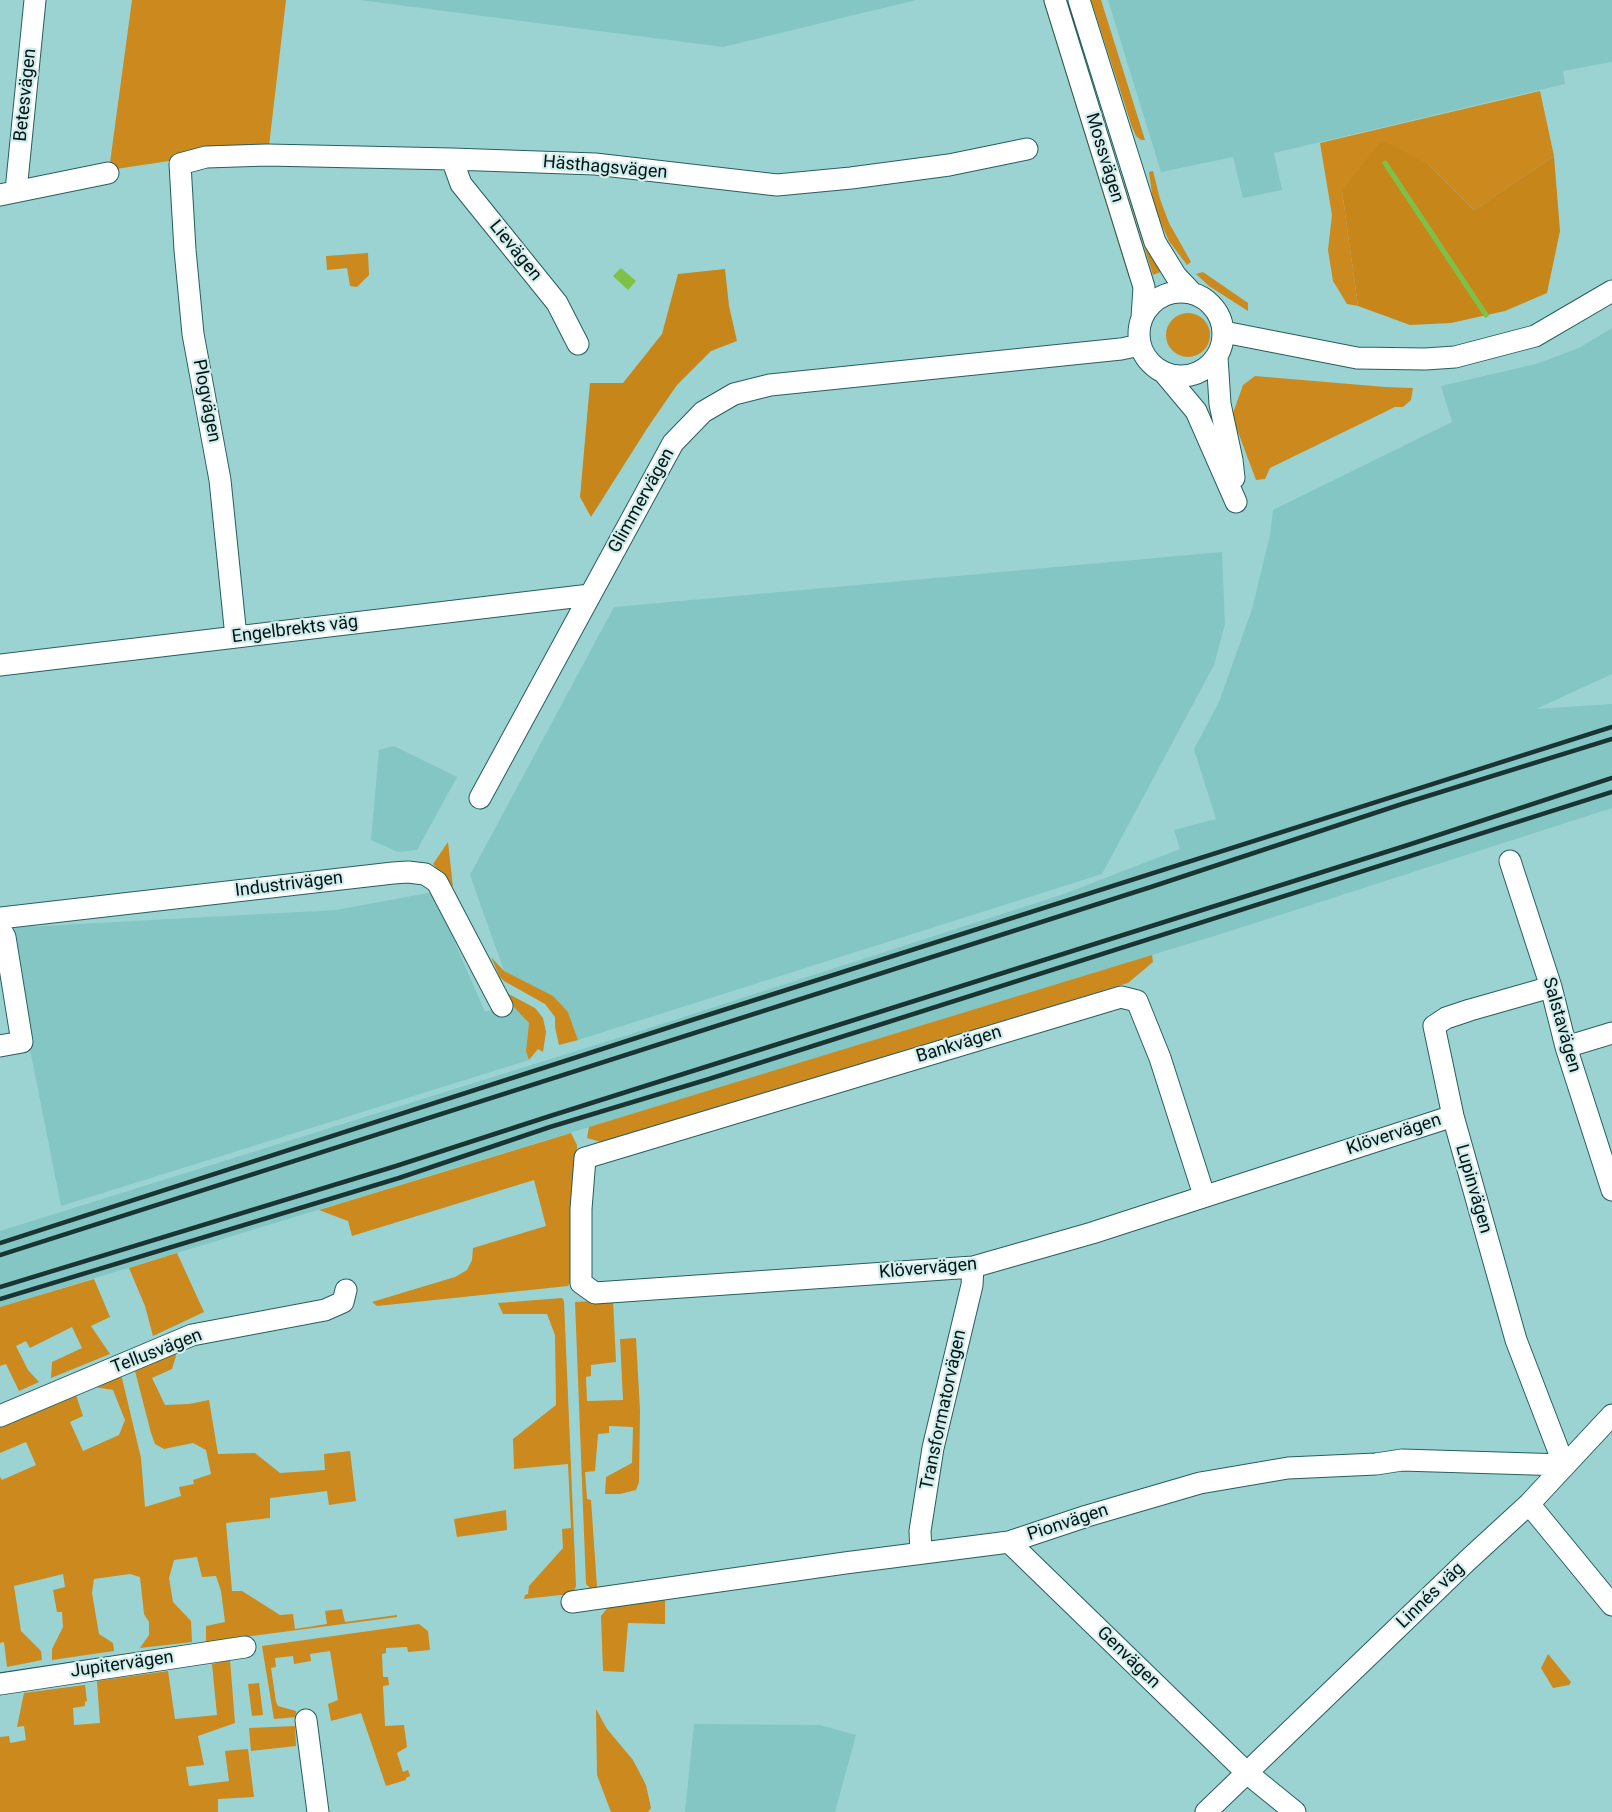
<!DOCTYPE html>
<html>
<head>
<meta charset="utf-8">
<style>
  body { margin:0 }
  canvas { display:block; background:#9ad3d1 }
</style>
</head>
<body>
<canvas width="1612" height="1812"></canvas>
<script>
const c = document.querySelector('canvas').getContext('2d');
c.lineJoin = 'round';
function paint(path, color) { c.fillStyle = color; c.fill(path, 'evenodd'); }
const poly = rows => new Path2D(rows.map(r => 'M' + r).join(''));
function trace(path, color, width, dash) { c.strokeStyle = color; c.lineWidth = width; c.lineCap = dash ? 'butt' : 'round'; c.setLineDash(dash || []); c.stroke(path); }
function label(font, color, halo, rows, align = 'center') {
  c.font = font + ' Roboto,sans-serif'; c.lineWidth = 4.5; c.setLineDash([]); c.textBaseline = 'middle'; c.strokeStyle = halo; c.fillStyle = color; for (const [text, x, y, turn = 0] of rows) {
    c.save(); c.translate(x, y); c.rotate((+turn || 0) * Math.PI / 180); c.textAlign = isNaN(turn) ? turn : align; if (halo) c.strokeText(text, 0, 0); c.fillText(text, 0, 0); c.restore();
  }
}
const built = poly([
  [359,0,916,0,723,47],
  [1108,0,1612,0,1612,62,1563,71,1565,84,1274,153,1282,190,1243,198,1233,157,1161,172],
  [1612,328,1612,674,1536,709,1612,704,1612,808,1224,933,0,1307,0,1231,637,1032,1064,894,1180,849,1174,830,1216,819,1194,749,1219,702,1252,609,1270,535,1273,510,1452,422,1441,386,1536,364,1579,348],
  [1222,552,1225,624,1214,665,1102,874,578,1040,568,1012,504,971,470,875,614,607],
  [394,746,457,777,417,850,398,852,371,840,379,750],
  [433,892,485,1012,510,1003,529,1023,526,1050,529,1060,61,1206,6,928,336,910],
  [694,1724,820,1725,856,1735,835,1812,685,1812]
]);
const green = poly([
  [132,0,286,0,269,146,109,170],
  [1043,0,1048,0,1134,280,1129,278],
  [1091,0,1101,0,1145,140,1141,140,1136,136,1132,127],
  [1540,91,1554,156,1474,210,1429,165,1342,191,1358,306,1347,304,1333,281,1328,250,1332,215,1320,143],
  [1153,171,1160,199,1169,223,1191,262,1187,265,1169,241,1154,208,1149,172],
  [1129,181,1163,271,1153,275,1124,182],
  [368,253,369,275,357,287,350,286,347,268,327,270,326,256],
  [1203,272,1248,303,1248,311,1209,286,1196,274],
  '1166 335a22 22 0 1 1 44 0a22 22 0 1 1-44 0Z',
  [1255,376,1385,387,1413,388,1411,400,1403,407,1395,407,1270,468,1265,479,1256,480,1232,416,1243,385],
  [448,842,453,887,433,864],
  [1152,955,1153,962,1128,983,601,1142,587,1138,589,1127],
  [491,957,504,971,553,996,568,1012,578,1040,559,1045,555,1027,555,1017,545,1004,504,981,500,977],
  [503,991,535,1008,543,1018,546,1032,543,1052,538,1049,529,1060,526,1051,529,1023,510,1003],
  [571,1133,577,1145,573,1277,568,1286,377,1306,372,1302,455,1277,467,1270,472,1260,473,1248,546,1226,534,1180,352,1236,348,1221,319,1210],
  [177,1253,204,1312,153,1336,145,1306,129,1268],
  [94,1279,110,1317,91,1326,110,1354,51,1378,52,1362,82,1348,72,1327,30,1348,26,1341,16,1346,28,1370,39,1382,19,1391,6,1364,0,1366,0,1307],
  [562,1298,564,1301,576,1586,574,1591,570,1594,524,1599,525,1595,528,1594,529,1586,563,1548,562,1529,571,1528,568,1464,514,1469,513,1439,556,1405,555,1335,547,1314,503,1314,498,1303],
  [613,1300,616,1362,591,1365,591,1376,586,1377,587,1401,623,1400,620,1339,636,1338,640,1411,639,1482,636,1490,620,1494,605,1494,606,1477,632,1463,633,1427,609,1426,609,1433,598,1434,595,1471,585,1472,587,1499,591,1500,597,1587,590,1588,586,1584,575,1302],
  [175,1350,176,1356,172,1369,152,1378,165,1405,189,1404,209,1400,218,1454,255,1453,280,1473,325,1470,324,1454,350,1451,356,1501,329,1505,327,1491,270,1498,270,1518,226,1523,232,1591,242,1591,280,1615,293,1614,295,1629,327,1624,325,1611,342,1609,345,1622,397,1615,397,1617,206,1642,206,1626,225,1622,221,1591,216,1576,202,1577,197,1557,174,1560,169,1578,173,1602,191,1621,192,1642,140,1648,149,1635,149,1622,144,1614,140,1577,130,1574,94,1579,92,1593,99,1634,113,1643,114,1651,52,1660,52,1649,63,1627,62,1612,57,1612,53,1590,65,1587,63,1574,14,1586,21,1631,41,1651,42,1660,7,1667,4,1642,0,1643,0,1477,2,1480,36,1465,26,1442,0,1453,0,1426,76,1395,83,1416,70,1422,83,1451,119,1435,125,1420,113,1390,95,1387,121,1374,141,1458,145,1507,181,1496,179,1487,194,1484,193,1480,211,1474,206,1450,193,1443,164,1449,155,1444,151,1433,134,1367],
  [506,1510,507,1530,457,1537,454,1519],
  [665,1599,665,1624,628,1623,624,1672,603,1671,601,1616,609,1606],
  [419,1624,428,1631,430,1650,408,1652,407,1647,386,1648,386,1653,382,1654,383,1677,388,1677,389,1685,383,1686,385,1726,404,1725,407,1747,397,1753,403,1772,408,1770,410,1776,406,1778,406,1780,386,1786,361,1713,331,1721,328,1704,338,1700,330,1651,310,1654,311,1661,294,1664,293,1656,275,1658,276,1667,271,1668,276,1702,278,1706,296,1711,297,1717,274,1719,262,1646],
  [1548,1654,1571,1682,1569,1685,1553,1688,1541,1668],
  [230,1660,235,1723,198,1736,204,1765,186,1767,189,1786,229,1781,225,1751,248,1749,254,1797,218,1799,218,1812,0,1812,0,1737,9,1736,10,1743,26,1740,24,1726,17,1727,24,1693,85,1685,87,1701,85,1702,85,1706,73,1708,74,1725,100,1723,97,1681,168,1671,175,1719,217,1715,212,1664],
  [259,1683,263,1715,252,1716,248,1684],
  [596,1709,607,1729,633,1760,646,1785,651,1808,648,1812,611,1812,597,1775],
  [295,1726,296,1746,251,1751,249,1728]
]);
const forest = poly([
  [1382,140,1429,165,1474,210,1554,156,1560,231,1547,293,1505,311,1451,323,1410,325,1358,306,1342,191],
  [725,269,729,306,737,341,711,351,677,385,648,427,591,517,580,497,590,383,623,383,662,334,678,274]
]);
const water = poly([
  [621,268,636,281,628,290,613,276]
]);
const stream = poly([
  [1385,163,1486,315]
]);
const minor = poly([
  [1055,0,1144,287,1142,318],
  [1079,0,1155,242,1176,276,1192,293],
  [452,159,461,184,557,303,578,344],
  [16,191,35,0],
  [0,195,108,173],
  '1139 334a42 42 0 1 1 84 0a42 42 0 1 1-84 0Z',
  [1224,332,1357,358,1425,359,1455,357,1535,336,1612,291],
  [1217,357,1220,404,1232,460,1234,478],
  [1165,374,1196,411,1236,502],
  [236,637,220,480,193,334,185,250,180,164,206,157,267,155,452,159,595,164,777,185,851,178,949,165,1027,149],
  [0,665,590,595],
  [480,798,673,443,703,412,734,394,770,385,1121,349,1140,345],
  [1510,861,1551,987,1566,1047,1612,1190],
  [0,918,393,873,408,872,425,874,437,882,502,1006],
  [0,928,5,937,22,1042,0,1046],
  [1566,1047,1612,1033],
  [1204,1195,1160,1058,1137,1001,1121,997,585,1158,581,1209,581,1283,595,1293,973,1267,1092,1233,1453,1116],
  [0,1416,192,1335,325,1310,343,1302,346,1290],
  [1529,1504,1612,1605],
  [1009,1542,1247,1773,1295,1812],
  [921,1553,920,1531,933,1448,972,1285,973,1267],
  [572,1602,845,1563,1009,1542,1087,1516,1200,1483,1288,1468,1376,1464,1402,1460,1564,1465,1516,1340,1453,1116,1434,1026,1446,1018,1470,1010,1551,987],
  [0,1684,245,1647],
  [306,1720,318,1812],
  [1206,1812,1468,1560,1529,1504,1612,1415]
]);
const rail = poly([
  [0,1243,692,1020,1612,727],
  [0,1255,1154,886,1402,804,1612,739],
  [0,1287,396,1166,547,1117,1408,845,1612,778],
  [0,1299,399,1178,550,1127,709,1079,1612,792]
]);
const streetNames = [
  ["Betesvägen",26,95,-84],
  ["Mossvägen",1104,158,73],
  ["Hästhagsvägen",605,168,5],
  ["Lievägen",515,251,51],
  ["Plogvägen",206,401,79],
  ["Glimmervägen",642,501,-61],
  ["Engelbrekts väg",295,630,-7],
  ["Industrivägen",289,885,-7],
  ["Salstavägen",1561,1025,74],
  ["Bankvägen",959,1045,-17],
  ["Klövervägen",1394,1135,-18],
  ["Lupinvägen",1473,1189,74],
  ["Klövervägen",928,1269,-5],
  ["Tellusvägen",157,1352,-21],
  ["Transformatorvägen",944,1410,-78],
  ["Pionvägen",1068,1523,-18],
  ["Linnés väg",1431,1596,-44],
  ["Genvägen",1128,1658,44],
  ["Jupitervägen",122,1665,-8]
];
paint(built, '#84c6c4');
paint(green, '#cb891e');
paint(forest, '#c7861a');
paint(water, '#7fc146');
trace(stream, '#7fc146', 5);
trace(minor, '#275f5d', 23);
trace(minor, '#fff', 21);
trace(rail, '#1a3434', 4.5);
label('18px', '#001414', '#d2edec', streetNames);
</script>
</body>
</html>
